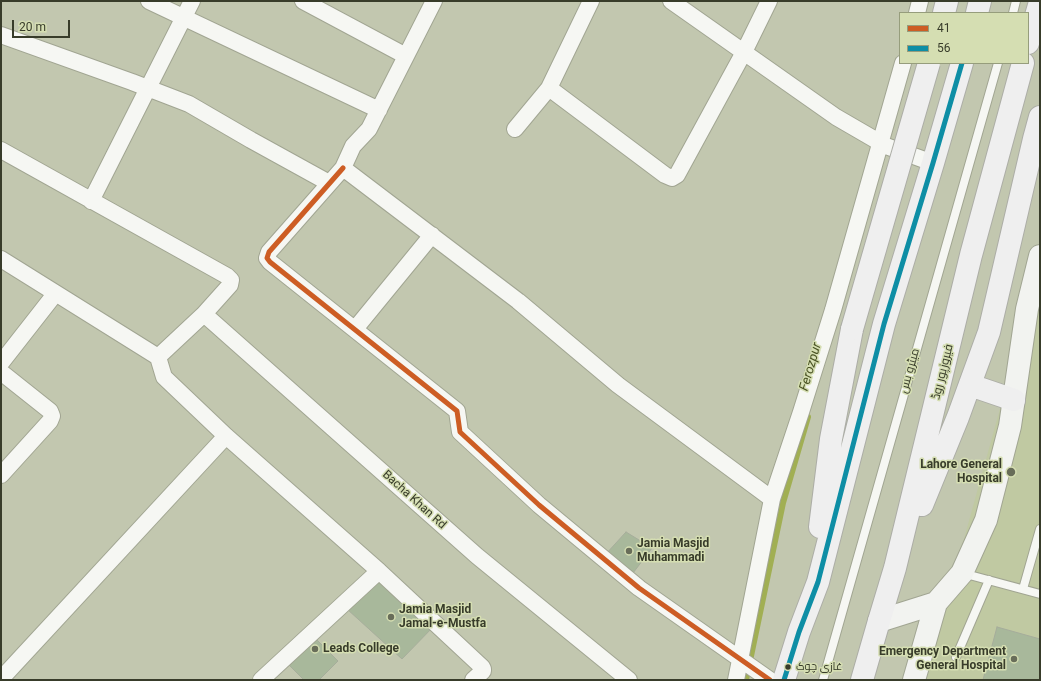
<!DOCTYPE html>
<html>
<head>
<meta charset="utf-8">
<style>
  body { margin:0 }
  #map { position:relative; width:1041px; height:681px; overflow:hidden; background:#c2c7af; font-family:Roboto,sans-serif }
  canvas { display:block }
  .frame { position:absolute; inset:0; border:2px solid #383c2a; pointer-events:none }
  .legend { position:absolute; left:899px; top:12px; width:130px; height:52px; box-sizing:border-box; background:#d5deb2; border:1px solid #969d7c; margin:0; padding:5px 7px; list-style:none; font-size:12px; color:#383c2a }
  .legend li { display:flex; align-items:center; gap:8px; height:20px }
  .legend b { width:20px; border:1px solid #969d7c }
  .scale { position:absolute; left:12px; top:20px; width:58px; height:18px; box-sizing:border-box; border:2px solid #383c2a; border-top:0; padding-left:5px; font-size:12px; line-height:14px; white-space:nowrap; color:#383c2a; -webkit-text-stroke:3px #d5deb2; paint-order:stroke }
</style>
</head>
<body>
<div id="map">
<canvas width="1041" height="681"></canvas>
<div class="frame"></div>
<ul class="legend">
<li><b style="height:5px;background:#cd5d24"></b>41</li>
<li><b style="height:5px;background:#0e8ea5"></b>56</li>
</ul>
<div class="scale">20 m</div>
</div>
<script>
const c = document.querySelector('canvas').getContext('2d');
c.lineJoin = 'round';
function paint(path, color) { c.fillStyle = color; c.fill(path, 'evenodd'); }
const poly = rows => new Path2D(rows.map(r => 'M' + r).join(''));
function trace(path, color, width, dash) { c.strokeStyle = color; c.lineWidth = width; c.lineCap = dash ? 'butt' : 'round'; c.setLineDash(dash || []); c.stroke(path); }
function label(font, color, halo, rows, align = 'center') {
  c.font = font + ' Roboto,Cairo,sans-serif'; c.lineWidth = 3; c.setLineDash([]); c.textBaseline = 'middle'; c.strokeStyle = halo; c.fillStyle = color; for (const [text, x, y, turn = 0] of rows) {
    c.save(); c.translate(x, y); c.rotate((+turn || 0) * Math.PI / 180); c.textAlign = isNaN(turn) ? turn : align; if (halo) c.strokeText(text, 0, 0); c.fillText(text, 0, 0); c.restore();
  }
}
const built = poly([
  [1040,264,1040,680,925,680]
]);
const stream = poly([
  [746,680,783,503,808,417]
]);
const building = poly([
  [626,532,652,548,630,577,605,555,626,532],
  [380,575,434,626,402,659,347,609,380,575],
  [997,627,1040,639,1040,680,983,680,997,627],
  [315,638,338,661,319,680,304,680,288,664,315,638]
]);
const lane = poly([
  [1013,13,1016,1],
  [962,573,1040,594],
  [1023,589,1040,529],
  [956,657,989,580],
  [823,680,998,63]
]);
const street = poly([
  [149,1,379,110],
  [303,1,406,56],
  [434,1,369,129,353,146,343,168,518,301,618,385,772,499],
  [671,1,836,117,886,146,933,163],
  [917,13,920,1],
  [1,35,132,82,189,104,251,140,329,183],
  [549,88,665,175,672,178,677,175,744,52,769,1],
  [515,129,549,88,591,1],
  [1,150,227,276,231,280,230,285,204,314,158,357,1,259],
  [343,168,269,252,267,258,270,262,457,411,460,432,539,505,639,588,770,680],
  [91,201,192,1],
  [204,314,477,556,629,680],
  [355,329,432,235],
  [158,357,164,377,226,436,379,571,482,667,483,669,483,671,473,680],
  [1,363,55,294],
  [1,372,50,411,52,416,50,421,1,475],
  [1,679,226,436],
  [261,680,379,571],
  [736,680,772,499,801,412,833,310,903,63]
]);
const secondary = poly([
  [879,621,936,603,962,573,986,520,1010,426,1027,309,1040,256],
  [914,680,936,603]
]);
const primary = poly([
  [944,13,947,1],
  [977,13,980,1],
  [1028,43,1040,2],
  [970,385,1014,400],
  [922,505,958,417,989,332,1034,139,1040,117],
  [820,527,831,439,852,329],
  [784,680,799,632,818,582,884,324,933,163,962,63],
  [862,680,879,621,895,568,971,255,1023,63]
]);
const primaryBridge = poly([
  [852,329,929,63]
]);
const bus1 = poly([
  [343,168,269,252,267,258,270,262,457,411,460,432,539,505,639,588,770,680]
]);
const bus2 = poly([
  [784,680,799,632,818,582,884,324,933,163,962,63]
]);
const markers = [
  [1011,472,5,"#686d59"],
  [629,551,4,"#686d59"],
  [391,617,4,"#686d59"],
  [315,649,4,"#686d59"],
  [1014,659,4,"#686d59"],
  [788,667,3.5,"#383c2a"]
];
const busNames = [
  ["غازی چوک",796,667]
];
const streetNames = [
  ["میٹرو بس",910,371,-74],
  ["فیروزپور روڈ",943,372,-76],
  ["Bacha Khan Rd",414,500,42]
];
const poiNames = [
  ["Lahore General",1002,465,"right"],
  ["Hospital",1002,479,"right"],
  ["Jamia Masjid",637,544],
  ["Muhammadi",637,558],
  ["Jamia Masjid",399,610],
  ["Jamal-e-Mustfa",399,624],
  ["Leads College",323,649],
  ["Emergency Department",1006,652,"right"],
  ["General Hospital",1006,666,"right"]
];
const waterNames = [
  ["Ferozpur",811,367,-74]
];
paint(built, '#c0c9a2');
trace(stream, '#a1af53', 6);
paint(building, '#a8b89b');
trace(building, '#a6ad9b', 1);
trace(lane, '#a1a592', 10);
trace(street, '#a1a592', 18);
trace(secondary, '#a1a592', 24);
trace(primary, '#acada6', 24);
trace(lane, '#f6f7f3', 8);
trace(street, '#f6f7f3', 16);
trace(secondary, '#f2f3f0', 22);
trace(primary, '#efefef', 22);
trace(primaryBridge, '#acada6', 24, []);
trace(primaryBridge, '#efefef', 22);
trace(bus1, '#cd5d24', 5);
trace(bus2, '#0e8ea5', 5);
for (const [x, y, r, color] of markers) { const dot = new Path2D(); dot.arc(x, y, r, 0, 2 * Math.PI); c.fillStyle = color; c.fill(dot); trace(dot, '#d5deb2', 1.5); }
label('11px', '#383c2a', '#d5deb2', busNames, 'left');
label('12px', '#383c2a', '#d5deb2', streetNames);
label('bold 12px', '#383c2a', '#d5deb2', poiNames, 'left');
label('italic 13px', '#495223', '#d5deb2', waterNames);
</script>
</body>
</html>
